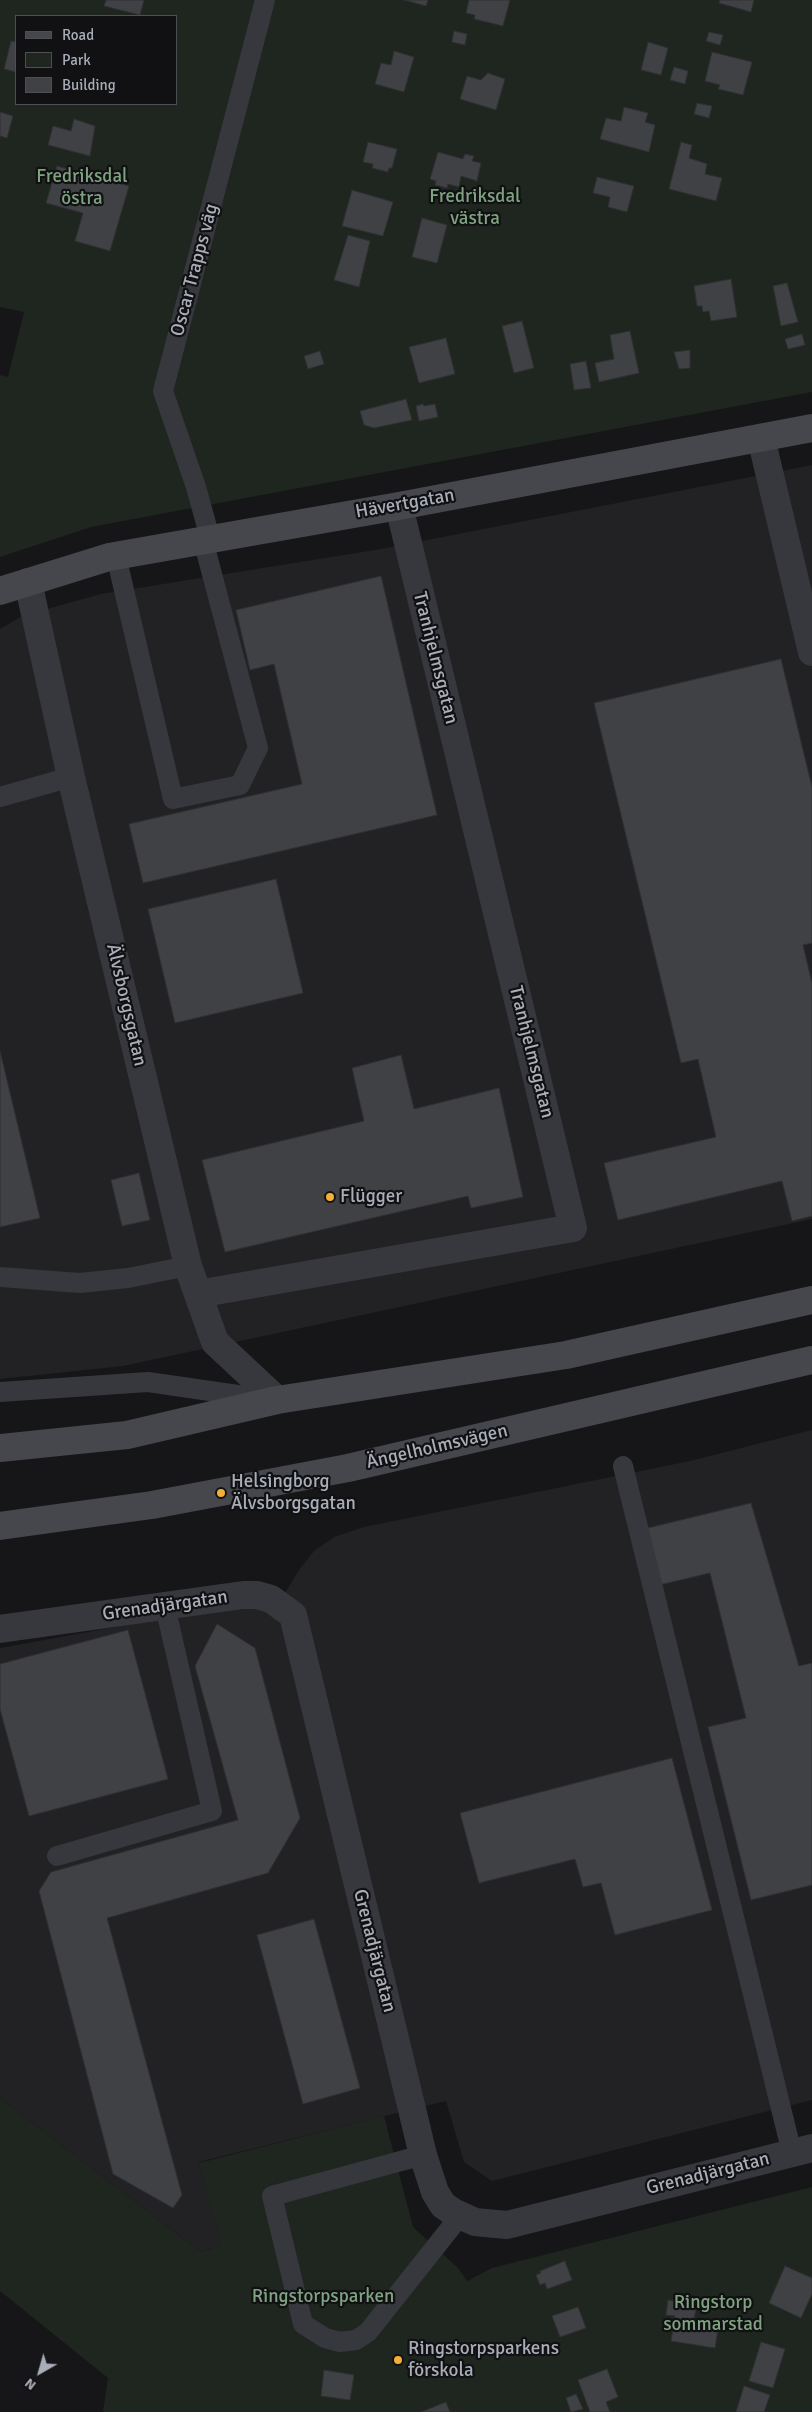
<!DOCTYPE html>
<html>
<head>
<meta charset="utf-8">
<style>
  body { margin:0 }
  #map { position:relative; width:812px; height:2412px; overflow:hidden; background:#161618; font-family:Signika,sans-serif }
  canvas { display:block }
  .legend { position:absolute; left:15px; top:15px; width:162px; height:90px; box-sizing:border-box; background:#111113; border:1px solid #4d4f55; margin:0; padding:6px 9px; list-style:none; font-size:15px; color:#a8adb8 }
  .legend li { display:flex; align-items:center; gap:10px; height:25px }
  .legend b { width:25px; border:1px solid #4d4f55 }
  .north { position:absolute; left:15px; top:2347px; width:50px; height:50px; -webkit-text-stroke:4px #111113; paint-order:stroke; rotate:218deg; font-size:14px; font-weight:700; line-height:20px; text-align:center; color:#a8adb8 }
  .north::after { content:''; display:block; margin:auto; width:18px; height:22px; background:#a8adb8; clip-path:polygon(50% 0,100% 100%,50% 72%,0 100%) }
</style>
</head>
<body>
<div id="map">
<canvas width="812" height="2412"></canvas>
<ul class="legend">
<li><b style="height:6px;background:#45474d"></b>Road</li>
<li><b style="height:14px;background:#1e261f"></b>Park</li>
<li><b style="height:14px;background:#404145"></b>Building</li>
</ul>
<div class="north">N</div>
</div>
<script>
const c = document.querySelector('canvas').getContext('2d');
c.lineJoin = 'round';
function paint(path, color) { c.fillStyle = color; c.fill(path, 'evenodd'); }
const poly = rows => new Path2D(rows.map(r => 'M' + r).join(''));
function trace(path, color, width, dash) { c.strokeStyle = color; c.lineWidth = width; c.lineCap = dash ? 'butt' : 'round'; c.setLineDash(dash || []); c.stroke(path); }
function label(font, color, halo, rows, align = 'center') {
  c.font = font + ' Signika,sans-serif'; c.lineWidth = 4.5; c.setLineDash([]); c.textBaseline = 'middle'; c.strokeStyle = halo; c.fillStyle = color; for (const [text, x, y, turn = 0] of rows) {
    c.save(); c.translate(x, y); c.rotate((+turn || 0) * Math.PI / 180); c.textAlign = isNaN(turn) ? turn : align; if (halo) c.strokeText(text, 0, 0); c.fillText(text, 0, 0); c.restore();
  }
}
const built = poly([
  [812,465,812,1219,123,1366,0,1379,0,629,22,616,101,594,381,549],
  [812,1430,812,2100,492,2181,464,2162,446,2101,199,2162,221,2245,201,2252,0,2098,0,1648,236,1605,274,1611,299,1570,314,1551,334,1537,364,1527,690,1461]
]);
const green = poly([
  [0,0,812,0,812,392,91,527,0,557,0,375,8,377,24,312,0,307],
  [16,16,176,16,176,104,16,104],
  [0,2098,201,2252,221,2245,199,2163,384,2116,413,2227,458,2268,467,2281,492,2268,812,2187,812,2412,103,2412,108,2378,0,2291]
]);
const building = poly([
  [106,0,144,0,140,15,104,6,106,0],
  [404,0,428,0,426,6,404,0],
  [469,0,510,0,503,26,474,19,475,15,466,13,469,0],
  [720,0,754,0,751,12,719,3,720,0],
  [454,31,467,34,465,45,452,42,454,31],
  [709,32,723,35,720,45,706,41,709,32],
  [16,35,16,72,4,69,11,41,15,42,16,35],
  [648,42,668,48,661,75,641,70,648,42],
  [394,51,414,57,404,92,375,84,381,63,391,65,394,51],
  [712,52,752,62,743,95,718,89,720,85,705,81,712,52],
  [674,67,688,71,685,84,670,80,674,67],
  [488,73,505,79,496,110,460,99,467,76,481,80,488,73],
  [697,103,712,106,709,118,694,114,697,103],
  [624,107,648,113,645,122,655,125,649,152,600,139,606,118,621,121,624,107],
  [0,112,13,116,7,138,0,136,0,112],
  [74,119,95,126,90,156,48,145,53,126,71,131,74,119],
  [368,142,397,149,392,168,389,168,388,172,372,168,373,164,363,162,368,142],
  [681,142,692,145,689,158,707,164,705,174,722,178,716,201,669,189,681,142],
  [438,152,463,159,465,154,474,156,472,161,481,163,477,181,461,176,459,187,448,184,447,188,435,185,436,181,430,179,438,152],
  [57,166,129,186,110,251,75,241,83,213,46,203,57,166],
  [597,177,634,186,627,212,608,207,610,197,593,193,597,177],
  [352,190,393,202,383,236,342,226,352,190],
  [422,218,447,225,437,263,412,257,422,218],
  [348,235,370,241,359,287,334,280,348,235],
  [731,279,737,317,711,321,709,311,703,312,702,306,697,306,694,286,731,279],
  [787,283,798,322,781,326,773,286,787,283],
  [522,321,534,368,514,373,502,326,522,321],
  [630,331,639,373,599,382,595,363,614,359,610,335,630,331],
  [802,334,805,345,788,349,785,339,802,334],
  [446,338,455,374,419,383,409,347,446,338],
  [690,350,690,368,679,369,674,352,690,350],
  [320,351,324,364,308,369,304,356,320,351],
  [586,361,591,388,574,390,570,364,586,361],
  [406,399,412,420,374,428,364,425,360,411,406,399],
  [423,404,424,406,435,404,438,417,419,421,416,406,423,404],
  [381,576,437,815,143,883,129,824,302,784,274,664,250,670,236,610,381,576],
  [781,659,812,787,812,943,803,945,812,983,812,1216,792,1221,782,1181,618,1220,604,1163,716,1137,698,1059,681,1063,594,703,781,659],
  [276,879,303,993,175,1023,148,909,276,879],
  [0,1051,40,1218,0,1227,0,1051],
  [401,1055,414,1109,499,1088,523,1197,471,1208,468,1196,225,1252,202,1160,364,1121,352,1068,401,1055],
  [139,1173,150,1220,122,1226,111,1180,139,1173],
  [751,1503,799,1666,812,1663,812,1885,751,1900,708,1727,746,1718,710,1573,659,1585,644,1529,751,1503],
  [217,1624,255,1648,300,1818,268,1873,107,1918,182,2195,173,2208,113,2174,39,1891,51,1872,238,1820,195,1666,217,1624],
  [128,1630,168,1779,29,1816,0,1709,0,1664,128,1630],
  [672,1758,712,1910,615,1935,601,1883,583,1887,575,1859,479,1883,460,1813,672,1758],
  [314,1919,360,2088,303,2104,257,1935,314,1919],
  [565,2261,572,2280,547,2289,545,2283,540,2285,536,2275,541,2273,540,2271,565,2261],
  [785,2266,812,2278,812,2294,801,2318,769,2303,785,2266],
  [677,2299,697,2303,693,2325,718,2329,715,2348,671,2341,675,2316,666,2315,668,2300,677,2301,677,2299],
  [578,2307,586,2328,560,2337,552,2316,578,2307],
  [761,2342,785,2349,773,2388,749,2381,761,2342],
  [607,2369,618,2397,606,2402,610,2412,590,2412,578,2380,607,2369],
  [324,2370,354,2375,350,2400,321,2396,324,2370],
  [744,2386,770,2395,764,2412,736,2412,744,2386],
  [576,2394,583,2409,571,2412,566,2398,576,2394],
  [446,2402,450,2412,421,2412,446,2402]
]);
const lane = poly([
  [210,538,196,487,163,391,265,0],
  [116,556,173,799,240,785,258,748,203,540],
  [0,797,71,777],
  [0,1277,80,1283,128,1278,188,1266],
  [0,1392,148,1382,265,1399],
  [623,1466,792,2153],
  [57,1856,212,1811,165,1606],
  [423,2155,272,2196,303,2324,325,2338,340,2342,356,2340,368,2332,460,2216]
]);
const street = poly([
  [761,438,812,652],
  [28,582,71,777,188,1266,215,1342,277,1400],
  [198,1294,573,1228,399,506],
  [0,1629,243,1595,257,1595,271,1599,293,1615,423,2155,435,2192,443,2205,453,2212,475,2222,507,2225,812,2148]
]);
const secondary = poly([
  [0,591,109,557,399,506,812,428],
  [0,1448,127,1435,277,1400,566,1355,812,1300],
  [0,1526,152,1505,348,1468,812,1360]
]);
const markers = [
  [330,1197,5,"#f2b134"],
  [221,1493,5,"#f2b134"],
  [398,2360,5,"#f2b134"]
];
const parkNames = [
  ["Fredriksdal",82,177],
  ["östra",82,199],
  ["Fredriksdal",475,197],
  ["västra",475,219],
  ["Ringstorpsparken",323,2297],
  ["Ringstorp",713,2303],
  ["sommarstad",713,2325]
];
const streetNames = [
  ["Oscar Trapps väg",195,270,-75],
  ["Hävertgatan",405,504,-10],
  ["Tranhjelmsgatan",435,658,76],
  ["Älvsborgsgatan",126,1005,77],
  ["Tranhjelmsgatan",531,1052,76],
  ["Ängelholmsvägen",437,1447,-13],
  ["Grenadjärgatan",165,1606,-8],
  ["Grenadjärgatan",374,1951,76],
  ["Grenadjärgatan",708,2174,-14]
];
const poiNames = [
  ["Flügger",340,1197],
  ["Helsingborg",231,1482],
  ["Älvsborgsgatan",231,1504],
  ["Ringstorpsparkens",408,2349],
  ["förskola",408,2371]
];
paint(built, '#222225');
paint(green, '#1e261f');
paint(building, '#404145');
trace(building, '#303034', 1);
trace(lane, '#37383d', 20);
trace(street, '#37383d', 28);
trace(secondary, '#45474d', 28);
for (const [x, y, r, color] of markers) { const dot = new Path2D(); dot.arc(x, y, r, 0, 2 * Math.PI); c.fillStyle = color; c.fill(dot); trace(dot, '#111113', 2); }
label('19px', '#7fa381', '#111113', parkNames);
label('19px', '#a8adb8', '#111113', streetNames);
label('19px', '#a8adb8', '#111113', poiNames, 'left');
</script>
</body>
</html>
